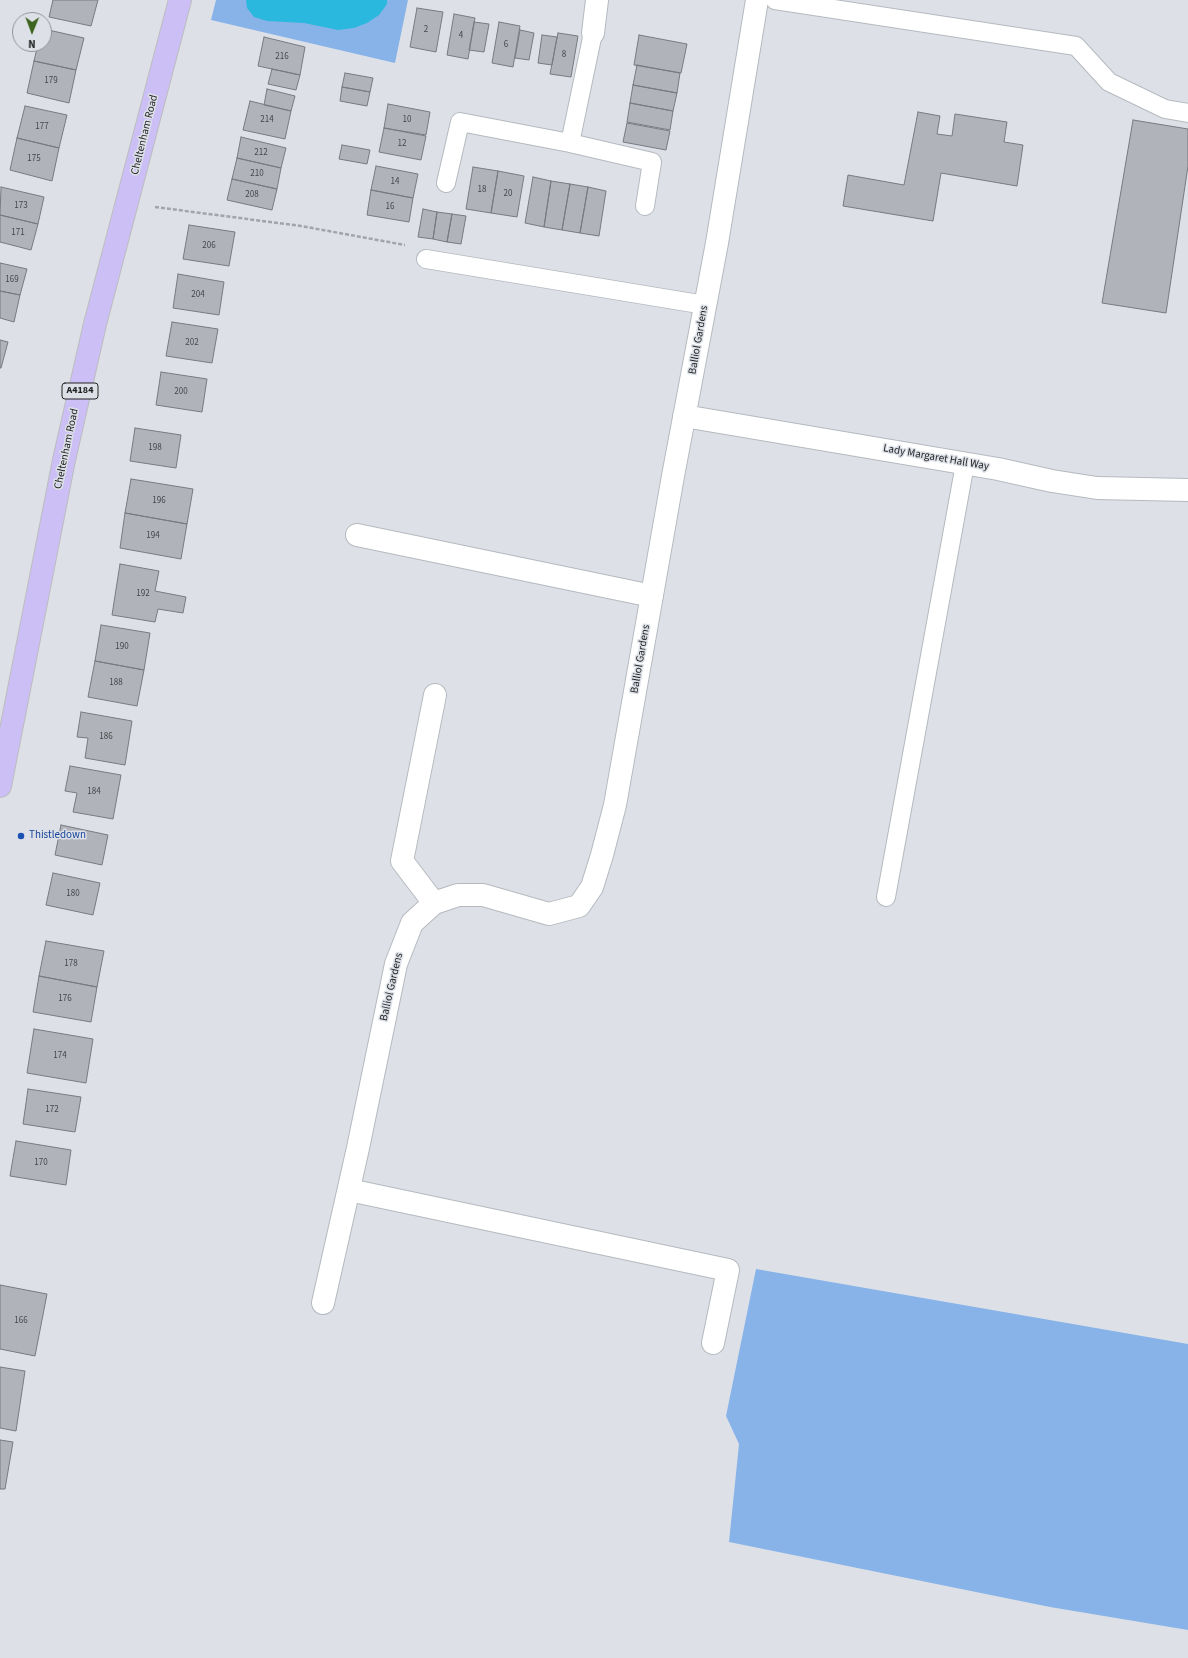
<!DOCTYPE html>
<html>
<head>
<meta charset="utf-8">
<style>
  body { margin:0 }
  #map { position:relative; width:1188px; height:1658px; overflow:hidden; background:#dde1e7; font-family:"Source Sans 3",sans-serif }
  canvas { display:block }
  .north { position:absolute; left:12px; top:12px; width:40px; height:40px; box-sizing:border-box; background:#dde1e7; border:1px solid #929599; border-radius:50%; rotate:181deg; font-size:11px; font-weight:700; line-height:16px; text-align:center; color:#222325 }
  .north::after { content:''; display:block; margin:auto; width:14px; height:18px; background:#3e651f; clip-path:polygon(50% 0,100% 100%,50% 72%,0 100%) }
</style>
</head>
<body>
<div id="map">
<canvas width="1188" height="1658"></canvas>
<div class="north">N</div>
</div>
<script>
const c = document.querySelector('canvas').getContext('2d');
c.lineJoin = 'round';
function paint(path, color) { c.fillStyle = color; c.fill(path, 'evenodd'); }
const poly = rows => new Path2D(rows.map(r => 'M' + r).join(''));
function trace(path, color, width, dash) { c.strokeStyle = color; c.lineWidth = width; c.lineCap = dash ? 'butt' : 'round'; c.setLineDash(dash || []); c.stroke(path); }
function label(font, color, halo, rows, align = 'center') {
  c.font = font + ' "Source Sans 3",sans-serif'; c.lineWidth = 3; c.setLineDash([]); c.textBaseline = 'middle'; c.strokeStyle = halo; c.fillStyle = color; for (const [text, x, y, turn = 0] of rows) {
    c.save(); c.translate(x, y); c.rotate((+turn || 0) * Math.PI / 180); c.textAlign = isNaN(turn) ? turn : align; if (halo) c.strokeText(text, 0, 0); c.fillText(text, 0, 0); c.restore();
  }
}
const green = poly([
  [216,0,408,0,395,63,211,20],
  [756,1269,1188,1344,1188,1630,1050,1607,729,1542,739,1444,726,1416]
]);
const water = poly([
  [246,0,387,0,387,4,379,15,367,23,354,28,338,30,304,23,267,21,254,17,247,8]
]);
const building = poly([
  [53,0,98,0,91,26,49,17,53,0],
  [417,8,443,12,436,52,410,47,417,8],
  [454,14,475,18,468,59,447,55,454,14],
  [474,22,489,24,484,52,469,50,474,22],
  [499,22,520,26,513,67,492,63,499,22],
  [44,29,84,38,76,70,34,61,38,44,44,44,44,29],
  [520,30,534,33,529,60,515,58,520,30],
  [558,33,578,36,571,77,550,74,558,33],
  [542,35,557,37,552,65,538,63,542,35],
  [639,35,687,44,681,73,634,65,639,35],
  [264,37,305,47,300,75,258,66,264,37],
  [34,61,76,70,69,103,27,93,34,61],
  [637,65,680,73,677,93,633,85,637,65],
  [272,69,300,75,296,90,268,84,272,69],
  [345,73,373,78,370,92,342,87,345,73],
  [633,85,677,93,673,111,630,103,633,85],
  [342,87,370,92,367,106,340,101,342,87],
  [267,89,295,96,291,111,264,105,267,89],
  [250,101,291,111,285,139,243,130,250,101],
  [630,103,673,111,670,130,627,122,630,103],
  [388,104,430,112,426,135,384,128,388,104],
  [25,106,67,115,59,148,17,138,25,106],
  [918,112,940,116,937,134,952,136,955,114,1007,122,1004,142,1023,145,1017,186,941,173,933,221,843,206,848,175,904,185,918,112],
  [1133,120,1188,129,1188,166,1166,313,1102,303,1133,120],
  [627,123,670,131,666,150,623,142,627,123],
  [384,128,426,136,421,160,379,152,384,128],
  [241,137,286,148,281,168,237,158,241,137],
  [17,138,59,148,52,181,10,170,17,138],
  [342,145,370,150,367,164,339,159,342,145],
  [237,158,281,168,277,189,232,179,237,158],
  [376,166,418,174,413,198,371,190,376,166],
  [473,167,498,171,491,213,466,209,473,167],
  [498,171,524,176,517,217,491,213,498,171],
  [533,177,551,181,544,227,525,223,533,177],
  [232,179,277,189,272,210,227,200,232,179],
  [551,181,570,184,562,230,544,227,551,181],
  [570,184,588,187,580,233,562,230,570,184],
  [1,187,44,197,38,224,0,215,1,187],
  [588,187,606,191,599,236,580,233,588,187],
  [371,190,413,198,409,222,367,215,371,190],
  [423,209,437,212,433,239,418,237,423,209],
  [437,212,452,214,447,242,433,239,437,212],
  [452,214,466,216,461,244,447,242,452,214],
  [0,215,38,224,31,250,0,242,0,215],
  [189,225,235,232,229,266,183,259,189,225],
  [0,263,27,269,20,295,0,291,0,263],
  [178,274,224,282,219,315,173,308,178,274],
  [0,291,20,295,14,322,0,318,0,291],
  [172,322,218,329,212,363,166,356,172,322],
  [0,340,8,342,1,368,0,368,0,340],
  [161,372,207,379,202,412,156,405,161,372],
  [135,428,181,435,176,468,130,461,135,428],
  [131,479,193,489,187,524,125,513,131,479],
  [125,513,187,524,181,559,120,548,125,513],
  [120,564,159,571,155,591,186,597,183,613,158,609,155,622,112,615,120,564],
  [101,625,150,633,144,670,95,661,101,625],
  [95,661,144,670,137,706,88,697,95,661],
  [81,712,132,721,125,765,85,758,88,738,77,737,81,712],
  [70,766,121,775,113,819,73,812,77,793,65,791,70,766],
  [61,825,108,835,102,865,55,855,61,825],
  [53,873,100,883,93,915,46,905,53,873],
  [46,941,104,951,97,987,39,976,46,941],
  [39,976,97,987,91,1022,33,1012,39,976],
  [34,1029,93,1039,86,1083,27,1073,34,1029],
  [28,1089,81,1097,75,1132,23,1124,28,1089],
  [16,1141,71,1150,66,1185,10,1176,16,1141],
  [0,1285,47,1294,35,1356,0,1349,0,1285],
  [0,1367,25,1371,16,1431,0,1428,0,1367],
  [0,1440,13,1442,5,1489,0,1489,0,1440]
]);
const path = poly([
  [155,207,301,226,405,245]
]);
const service = poly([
  [775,0,1076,46,1109,82,1165,109,1188,113],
  [593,33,570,143,652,162,645,206],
  [446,183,460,122,570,143],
  [426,259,705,305],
  [886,897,965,464]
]);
const minor = poly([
  [593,33,597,0],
  [684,416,998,469,1052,481,1097,488,1188,490],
  [357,535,652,596],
  [434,903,402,861,435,695],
  [349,1190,728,1270,713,1343],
  [323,1303,358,1148,396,964,412,923,434,903,458,895,483,895,549,914,579,906,592,887,602,855,615,805,673,476,717,243,757,0]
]);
const primary = poly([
  [0,786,64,460,95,324,180,0]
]);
const markers = [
  [21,836,4,"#1a4fb4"]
];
const numberNames = [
  ["2",426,30],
  ["4",461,36],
  ["6",506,45],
  ["8",564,55],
  ["216",282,57],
  ["179",51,81],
  ["214",267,120],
  ["10",407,120],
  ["177",42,127],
  ["12",402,144],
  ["212",261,153],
  ["175",34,159],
  ["210",257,174],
  ["14",395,182],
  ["18",482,190],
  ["20",508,194],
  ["208",252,195],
  ["173",21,206],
  ["16",390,207],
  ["171",18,233],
  ["206",209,246],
  ["169",12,280],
  ["204",198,295],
  ["202",192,343],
  ["200",181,392],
  ["198",155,448],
  ["196",159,501],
  ["194",153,536],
  ["192",143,594],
  ["190",122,647],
  ["188",116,683],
  ["186",106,737],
  ["184",94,792],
  ["180",73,894],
  ["178",71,964],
  ["176",65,999],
  ["174",60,1056],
  ["172",52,1110],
  ["170",41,1163],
  ["166",21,1321]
];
const shields = [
  [80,391,36]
];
const shieldNames = [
  ["A4184",80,391]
];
const streetNames = [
  ["Cheltenham Road",145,135,-76],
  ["Balliol Gardens",699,340,-80],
  ["Cheltenham Road",67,449,-78],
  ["Lady Margaret Hall Way",936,458,10],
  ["Balliol Gardens",641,659,-80],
  ["Balliol Gardens",392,987,-77]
];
const transitNames = [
  ["Thistledown",29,836]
];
paint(green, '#88b3e8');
paint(water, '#2bb8de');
paint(building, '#b0b4ba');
trace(building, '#777b80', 1);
trace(service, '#b5babf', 20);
trace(minor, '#b5babf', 24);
trace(primary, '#bdbdbe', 24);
trace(path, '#a1a4a9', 2.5, [4, 2]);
trace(service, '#fff', 18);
trace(minor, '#fff', 22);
trace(primary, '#cbbff6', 22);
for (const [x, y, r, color] of markers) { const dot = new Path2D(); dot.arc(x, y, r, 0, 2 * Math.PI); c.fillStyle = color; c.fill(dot); trace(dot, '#dde1e7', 1.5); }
label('9px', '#46474a', null, numberNames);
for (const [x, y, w] of shields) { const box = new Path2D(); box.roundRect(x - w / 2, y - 8, w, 16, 3); c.fillStyle = '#dde1e7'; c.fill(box); trace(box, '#222325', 1); }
label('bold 10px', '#222325', null, shieldNames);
label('11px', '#222325', '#dde1e7', streetNames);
label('11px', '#164399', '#dde1e7', transitNames, 'left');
</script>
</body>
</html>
